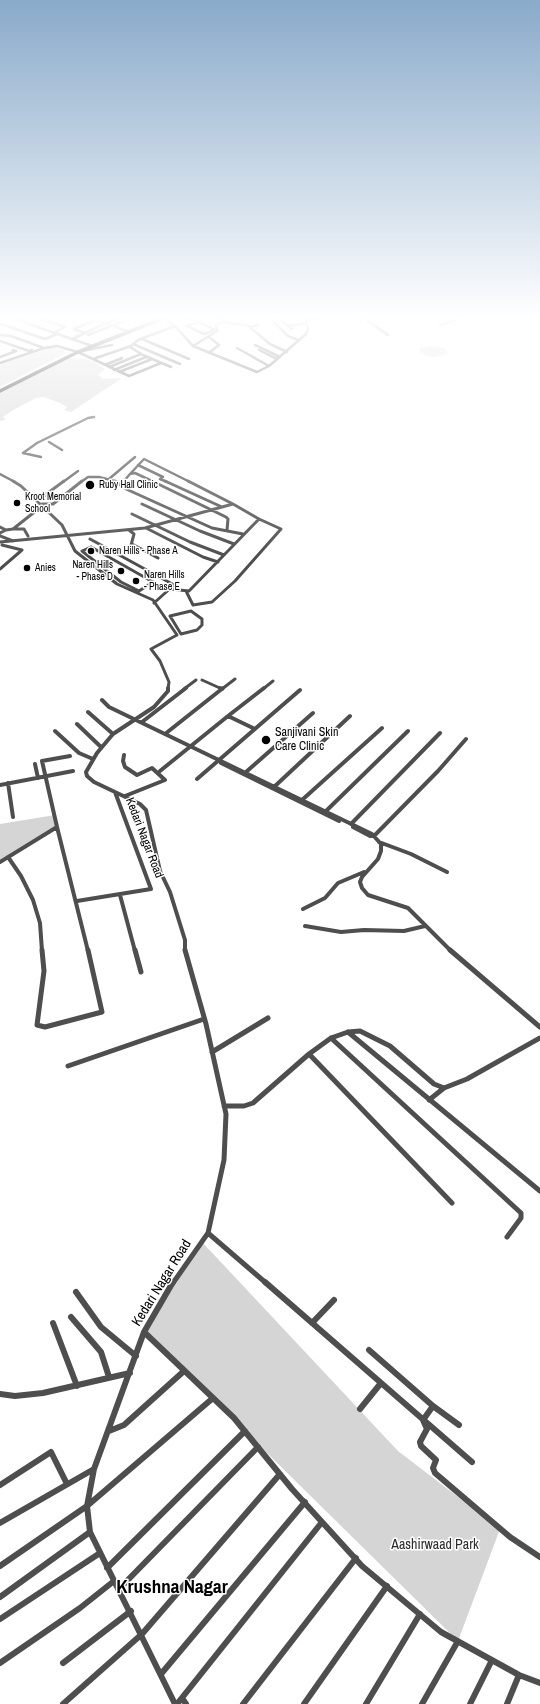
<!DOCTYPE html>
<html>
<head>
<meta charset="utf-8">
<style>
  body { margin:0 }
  canvas { display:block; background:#fff }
</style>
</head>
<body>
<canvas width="540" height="1704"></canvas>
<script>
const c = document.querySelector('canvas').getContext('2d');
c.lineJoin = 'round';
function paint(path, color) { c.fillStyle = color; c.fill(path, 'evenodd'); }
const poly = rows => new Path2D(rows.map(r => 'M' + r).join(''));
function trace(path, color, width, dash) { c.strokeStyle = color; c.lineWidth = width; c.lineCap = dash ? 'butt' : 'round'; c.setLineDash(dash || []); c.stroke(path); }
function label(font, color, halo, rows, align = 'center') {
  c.font = font + ' "Archivo Narrow",sans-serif'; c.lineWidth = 3; c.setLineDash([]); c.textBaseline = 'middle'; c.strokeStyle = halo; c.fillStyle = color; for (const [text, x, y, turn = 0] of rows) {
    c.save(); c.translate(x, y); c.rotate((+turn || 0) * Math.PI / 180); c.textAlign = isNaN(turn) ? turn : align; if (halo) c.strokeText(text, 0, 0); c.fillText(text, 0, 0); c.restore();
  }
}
const green = poly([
  [430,346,444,348,447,353,436,357,428,356,420,353,420,348],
  [51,347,64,350,66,353,0,387,0,365],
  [67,358,86,359,96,363,105,369,98,375,103,379,122,378,71,412,64,410,67,407,60,403,44,397,36,398,15,409,3,417,6,420,0,421,0,392],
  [55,815,57,827,0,860,0,824],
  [202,1242,398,1451,500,1529,458,1641,144,1332]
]);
const minorFar4 = poly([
  [15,319,92,346],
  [41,319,65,327,53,333],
  [166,319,175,326,193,346,257,372,269,366,306,334,308,327,306,319],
  [188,319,192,320],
  [271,319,288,336,298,340],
  [280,319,292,329],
  [365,319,388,335],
  [306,320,316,319],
  [223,322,247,325,270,344,287,352],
  [1,324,45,339,57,334],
  [440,325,459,319],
  [187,326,199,322,217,331],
  [187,326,204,334,215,330],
  [288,326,307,323],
  [250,327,258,325],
  [85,333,74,329,96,320,106,323,118,319],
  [0,335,11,336,44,348],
  [88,335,129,319],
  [209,337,219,345,210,352],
  [72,339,106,323,129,332],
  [142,339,189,359],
  [0,341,29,351,32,350],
  [133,344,180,364],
  [255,345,280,357],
  [193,346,217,331,216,325,224,321,221,319],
  [237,348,269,366],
  [259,350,277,359],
  [82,351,112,345],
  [0,357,16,351,13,350],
  [93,359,131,346],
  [0,363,44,348,57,346,78,352,129,376,161,363],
  [105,365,122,358],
  [109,367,141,354],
  [171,367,143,355,130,347,138,340,175,326],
  [114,370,146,357],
  [119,372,152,359],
  [49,442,62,450],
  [41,457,23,453,37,443,88,418,94,417],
  [138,465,163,477,160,479,167,482],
  [0,474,15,482],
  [130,474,144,459,190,482],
  [109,479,135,457],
  [63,482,78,471],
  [81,482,88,477,99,477,118,482],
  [123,482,130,474,135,473,154,482]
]);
const minorFar3 = poly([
  [13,481,21,486,62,525,75,551,117,584,153,600,177,635,151,649,160,661,169,682,168,689],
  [115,481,126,489,212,528,243,534],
  [152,481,226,517,228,519,227,530],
  [165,481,222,507],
  [188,481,233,504],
  [121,484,123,481],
  [37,501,64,481],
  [42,504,53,504,82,481],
  [142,504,200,531,234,544],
  [132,514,190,542,224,555],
  [0,527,6,530,13,529,42,506],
  [146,528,203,557,218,562],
  [15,529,24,529,28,536],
  [129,530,134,534,130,549],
  [0,533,6,530],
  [0,536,13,541],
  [90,539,174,585,154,603],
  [0,542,145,528,233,504,259,519],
  [132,544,158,558],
  [91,547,153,582,139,591,121,582,82,551,91,547],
  [0,569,22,550,2,545],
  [170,589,189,591,259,519,281,529,235,581,212,602,193,605,186,591],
  [191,611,202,619,202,625,197,630,181,634,170,616,191,611],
  [202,680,222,689],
  [184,689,196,680],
  [222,689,235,679],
  [263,689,273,681]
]);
const minorFar2 = poly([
  [220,688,222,689],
  [102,700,109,707,372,834,381,844,381,851,378,859,362,877,360,882,362,888,368,895,408,908,451,951],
  [88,712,113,734],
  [142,722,186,688],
  [77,724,101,747],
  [255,729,228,716,264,688],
  [55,731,79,753,93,759],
  [165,734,223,688],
  [124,755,123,761,125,767,137,775,152,768,165,780,125,796],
  [221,763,339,821],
  [35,764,38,778],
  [160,771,228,716],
  [246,772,313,713],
  [197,779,300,690],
  [8,783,13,817],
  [0,785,73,771],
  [274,787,350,716],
  [115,792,140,804,146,810,160,871,170,892,185,940,185,951],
  [302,800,382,728],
  [325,812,408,731],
  [351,824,440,733],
  [57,827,88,951],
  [353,827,370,836,374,836],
  [374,836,438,771,466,739],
  [379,842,411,854,447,872],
  [8,857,21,876,33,900,40,923,42,951],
  [0,862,57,827,42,761,70,756],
  [120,895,135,951],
  [77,901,151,889,115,792,94,782,87,776,86,772,97,753,113,734,154,707,168,691,168,688],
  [303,909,325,898,338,883,364,872],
  [305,926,341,932,364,930,404,931,425,926]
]);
const minorFar1 = poly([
  [42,950,44,971,37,1025,45,1027,102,1012,88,950],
  [135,950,141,972],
  [450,950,540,1027],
  [348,1032,540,1191],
  [331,1038,521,1213,521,1218,507,1237],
  [212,1052,268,1018],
  [309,1054,452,1203],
  [68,1066,204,1019],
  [429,1100,444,1088],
  [224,1106,244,1106,253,1103,309,1054,331,1038,348,1032,360,1031,390,1046,434,1084,444,1088,467,1079,540,1038],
  [208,1233,266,1283],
  [173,1283,208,1233,224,1160,226,1114,206,1024,185,950]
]);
const minor = poly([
  [173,1282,144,1332,94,1469,87,1506,90,1532,175,1704],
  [265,1282,472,1462],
  [76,1292,101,1327,136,1356],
  [71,1317,101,1352,109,1377],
  [53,1323,77,1386],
  [312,1323,334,1300],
  [144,1332,234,1418,292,1489,362,1566,441,1632,519,1675,540,1683],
  [369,1350,433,1406,459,1425],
  [0,1394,15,1396,43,1393,130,1373],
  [433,1406,423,1420,427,1429,420,1442,421,1446,436,1460,433,1468,435,1473,510,1537,540,1557],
  [360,1409,381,1383],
  [109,1431,124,1425,184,1371],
  [0,1485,51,1452,67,1484],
  [0,1523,94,1469],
  [0,1566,87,1506,213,1398],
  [107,1568,245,1431],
  [119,1589,258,1447],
  [0,1597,90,1532],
  [0,1619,100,1553],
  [0,1663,80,1608,114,1581],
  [63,1663,131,1611],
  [161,1674,305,1502],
  [182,1698,186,1704],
  [63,1704,142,1634,280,1474],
  [177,1704,322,1522],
  [243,1704,356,1558],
  [304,1704,387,1586],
  [366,1704,420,1614],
  [422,1704,458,1641],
  [470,1704,492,1660],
  [507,1704,519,1675]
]);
const secondary = poly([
  [0,391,78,352,161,319]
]);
const markers = [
  [90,485,5,"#000"],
  [17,503,4,"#000"],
  [91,551,4,"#000"],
  [27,568,4,"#000"],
  [121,571,4,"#000"],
  [136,581,4,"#000"],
  [266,740,5,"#000"]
];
const farPoinames = [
  ["Ruby Hall Clinic",99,485],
  ["Kroot Memorial",25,497],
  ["School",25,509],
  ["Naren Hills - Phase A",99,551],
  ["Naren Hills",113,565,"right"],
  ["- Phase D",113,577,"right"],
  ["Anies",35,568],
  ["Naren Hills",144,575],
  ["- Phase E",144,587]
];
const poiNames = [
  ["Sanjivani Skin",275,733],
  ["Care Clinic",275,747]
];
const streetNames = [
  ["Kedari Nagar Road",144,838,69]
];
const nearStreetnames = [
  ["Kedari Nagar Road",162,1283,-58]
];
const nearParknames = [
  ["Aashirwaad Park",435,1545]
];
const nearDistrictnames = [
  ["Krushna Nagar",172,1588]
];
paint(green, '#d5d5d5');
trace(minorFar4, '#4e4e4e', 2.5);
trace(minorFar3, '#4e4e4e', 3);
trace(minorFar2, '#4e4e4e', 4);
trace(minorFar1, '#4e4e4e', 5);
trace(minor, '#4e4e4e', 6);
trace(secondary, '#1b1b1b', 3.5);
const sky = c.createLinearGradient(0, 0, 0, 557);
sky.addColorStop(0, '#89aaca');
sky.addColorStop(0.57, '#fff');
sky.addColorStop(1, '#ffffff00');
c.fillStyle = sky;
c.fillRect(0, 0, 540, 557);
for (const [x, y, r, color] of markers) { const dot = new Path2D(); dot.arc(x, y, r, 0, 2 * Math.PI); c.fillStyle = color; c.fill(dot); trace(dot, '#fff', 1.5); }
label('10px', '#000', '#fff', farPoinames, 'left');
label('12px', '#000', '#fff', poiNames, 'left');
label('12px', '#000', '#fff', streetNames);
label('14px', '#000', '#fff', nearStreetnames);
label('14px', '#2c2c2c', '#fff', nearParknames);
label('bold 19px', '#000', '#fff', nearDistrictnames);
</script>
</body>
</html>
